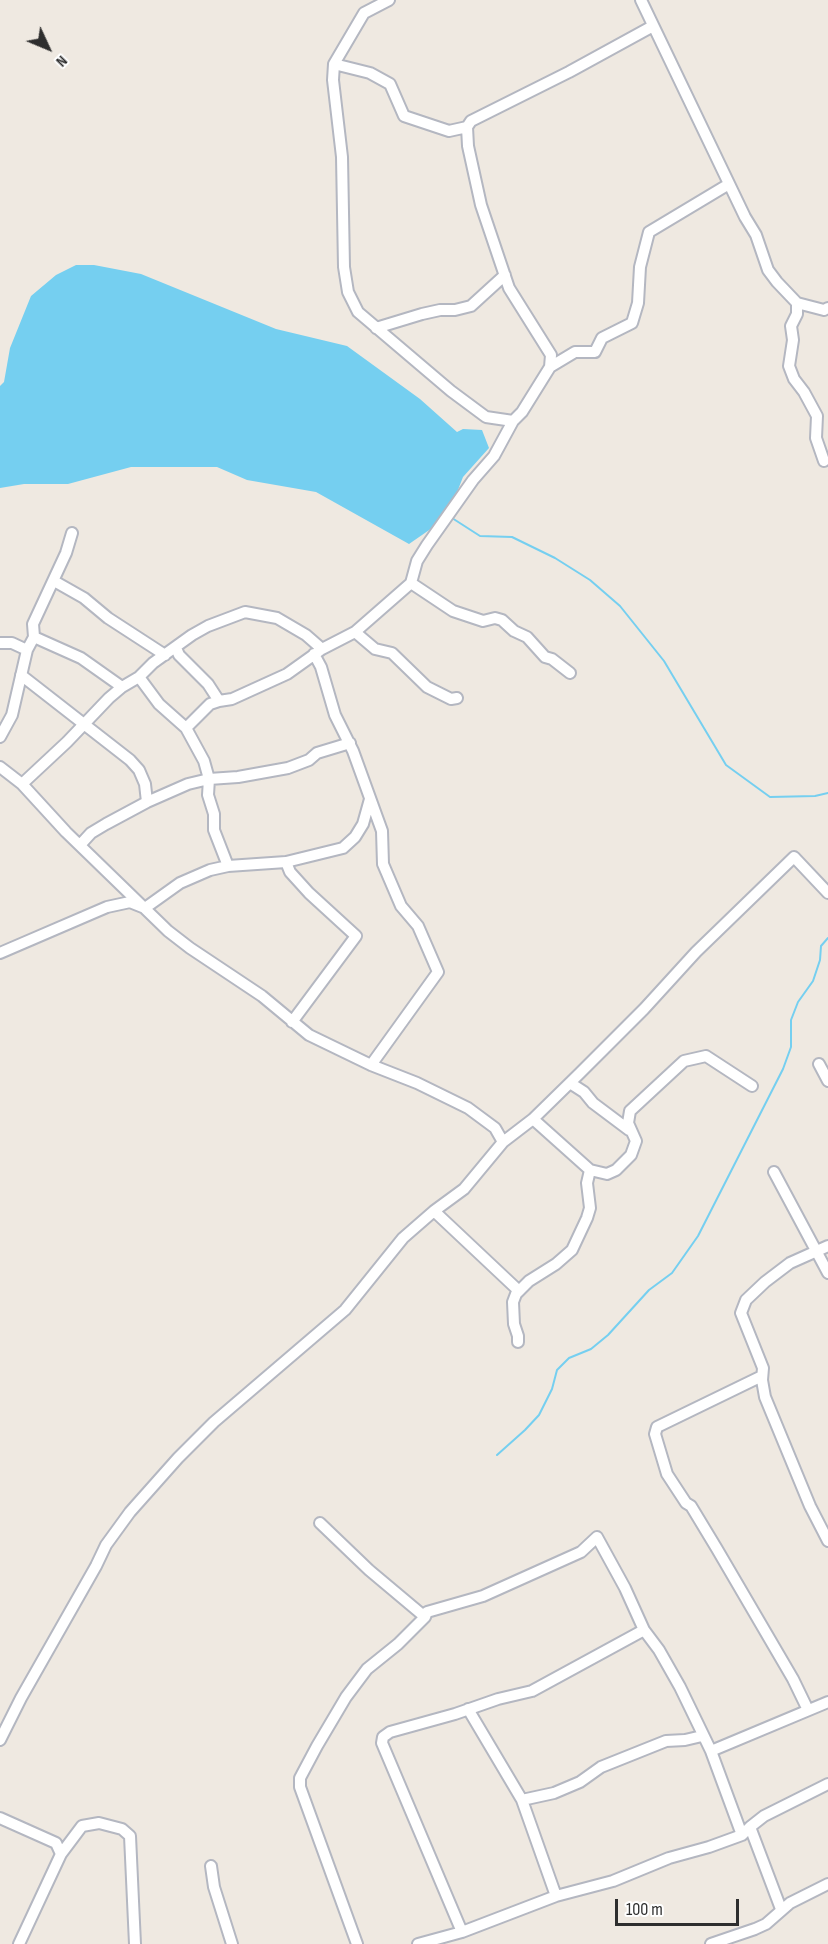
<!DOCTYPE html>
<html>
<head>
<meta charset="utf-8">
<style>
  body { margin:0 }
  #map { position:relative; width:828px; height:1944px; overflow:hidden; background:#efe9e1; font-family:"Sofia Sans Condensed",sans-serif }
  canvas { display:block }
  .north { position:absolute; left:18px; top:18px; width:60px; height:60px; -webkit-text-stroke:4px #fff; paint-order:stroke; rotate:134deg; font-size:16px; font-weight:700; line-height:24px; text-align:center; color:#2e2e2e }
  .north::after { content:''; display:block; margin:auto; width:21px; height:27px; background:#2e2e2e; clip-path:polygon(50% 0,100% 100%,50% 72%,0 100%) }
  .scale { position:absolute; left:615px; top:1899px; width:124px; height:27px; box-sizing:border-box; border:3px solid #2e2e2e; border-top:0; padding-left:8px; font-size:18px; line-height:21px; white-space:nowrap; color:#2e2e2e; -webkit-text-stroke:4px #fff; paint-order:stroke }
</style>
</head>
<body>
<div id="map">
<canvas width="828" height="1944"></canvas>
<div class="north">N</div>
<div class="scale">100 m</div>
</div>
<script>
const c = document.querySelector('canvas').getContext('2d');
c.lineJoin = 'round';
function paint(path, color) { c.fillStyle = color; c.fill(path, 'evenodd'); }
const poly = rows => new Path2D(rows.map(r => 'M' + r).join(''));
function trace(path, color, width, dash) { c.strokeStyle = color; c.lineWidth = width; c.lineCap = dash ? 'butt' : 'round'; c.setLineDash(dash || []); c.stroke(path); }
const water = poly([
  [76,265,94,265,141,274,276,329,347,346,420,399,457,432,463,429,482,430,489,448,463,477,454,500,435,526,409,544,316,492,247,480,217,467,131,467,68,484,24,484,0,488,0,386,4,382,10,348,31,296,56,275]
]);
const stream = poly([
  [452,518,480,536,512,537,555,558,590,580,620,606,664,661,726,765,770,797,815,796,828,793],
  [497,1455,525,1430,539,1415,552,1389,557,1370,569,1358,591,1349,608,1335,649,1290,672,1273,698,1236,783,1069,791,1047,791,1020,798,1002,813,981,820,960,821,946,828,938]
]);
const minor = poly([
  [389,0,364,13,334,64,333,80,342,157,344,267,348,292,358,312,451,391,486,417,513,421],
  [641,0,745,217,756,235,768,270,777,282,797,303,797,314,791,326,793,340,789,366,794,379,804,392,817,416,816,438,824,461],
  [334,64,370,73,390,84,404,116,449,131,467,127],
  [797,303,824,310,828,308],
  [376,328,422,314,440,310,455,310,471,306,505,275],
  [550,367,575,352,595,352,602,338,632,323,638,303,640,267,649,232,729,184],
  [54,581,84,598,108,618,165,655],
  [411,583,453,611,483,621,495,618,502,620,514,631,527,637,545,657,552,659,570,673],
  [355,632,375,649,392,653,427,687,451,699,457,698],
  [34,637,81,658,122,687],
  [0,643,12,643,27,650],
  [176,648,179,655,208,684,219,701],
  [314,654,321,667,335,715,353,751,382,831,383,864,401,906,418,926,438,972,371,1065],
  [21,675,130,760,139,770,145,784,147,802],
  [139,677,159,704,186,728,204,761,209,779,208,795,214,814,214,830,228,866],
  [186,728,210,704,219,701,232,699,287,674,322,649,355,632,411,583,417,561,427,545,473,480,494,456,513,421,522,412,550,367,551,355,509,288,481,205,468,146,467,127,471,121,569,72,653,26],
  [0,737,12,715,27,650,34,637,33,624,66,553,72,533],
  [0,767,22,784,66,832,168,931,190,948,262,996,309,1035,371,1065,417,1083,468,1108,495,1128,503,1142],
  [22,784,67,742,109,698,122,687,139,677,153,663,192,635,208,626,245,612,277,618,306,635,322,649],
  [80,845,91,833,106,824,147,802,188,784,209,779,238,777,288,768,309,760,317,753,350,743],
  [286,862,290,872,309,893,356,936,292,1022],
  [0,953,107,907,130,902,145,908,180,883,210,870,228,866,286,862,343,848,355,837,363,824,370,799],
  [819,1064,828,1081],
  [570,1083,584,1092,593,1103,629,1130],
  [533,1119,590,1170,607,1174,616,1170,631,1155,636,1141,628,1123,630,1111,684,1061,706,1056,752,1086],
  [774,1172,828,1273],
  [434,1211,519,1291],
  [828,1246,790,1263,765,1282,746,1300,741,1313,763,1368,762,1380,765,1397,810,1506,828,1541],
  [518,1342,518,1336,514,1324,513,1302,516,1294,529,1281,556,1264,572,1250,587,1218,590,1208,587,1183,590,1170],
  [762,1376,657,1427,655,1434,667,1474,686,1503,691,1506,717,1549,793,1679,808,1710],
  [320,1523,369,1570,425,1617],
  [468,1709,522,1800,554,1793,580,1782,601,1767,666,1741,685,1740,702,1736],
  [0,1740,21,1698,96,1566,106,1545,130,1512,178,1458,214,1422,345,1310,403,1238,434,1211,464,1189,503,1142,533,1119,580,1073,644,1009,696,952,794,857,828,893],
  [711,1751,828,1702],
  [522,1800,556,1896],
  [0,1818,56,1843,61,1854,19,1944],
  [750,1827,764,1816,828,1784],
  [61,1854,82,1826,99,1823,122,1829,130,1836,135,1944],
  [211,1866,214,1887,232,1944],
  [462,1932,382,1743,383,1737,390,1732,455,1714,498,1699,532,1691,644,1630],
  [357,1944,300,1787,300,1778,317,1746,346,1697,367,1669,398,1644,425,1617,427,1612,483,1596,581,1552,597,1537,625,1588,644,1630,659,1650,680,1687,711,1751,742,1835,750,1827,781,1909],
  [418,1944,462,1932,556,1896,613,1881,669,1858,709,1847,742,1835],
  [711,1944,755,1929,766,1924,790,1903,828,1884]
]);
paint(water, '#75cff0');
trace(stream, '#75cff0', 2);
trace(minor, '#b4b7c1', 14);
trace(minor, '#fff', 10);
</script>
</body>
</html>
